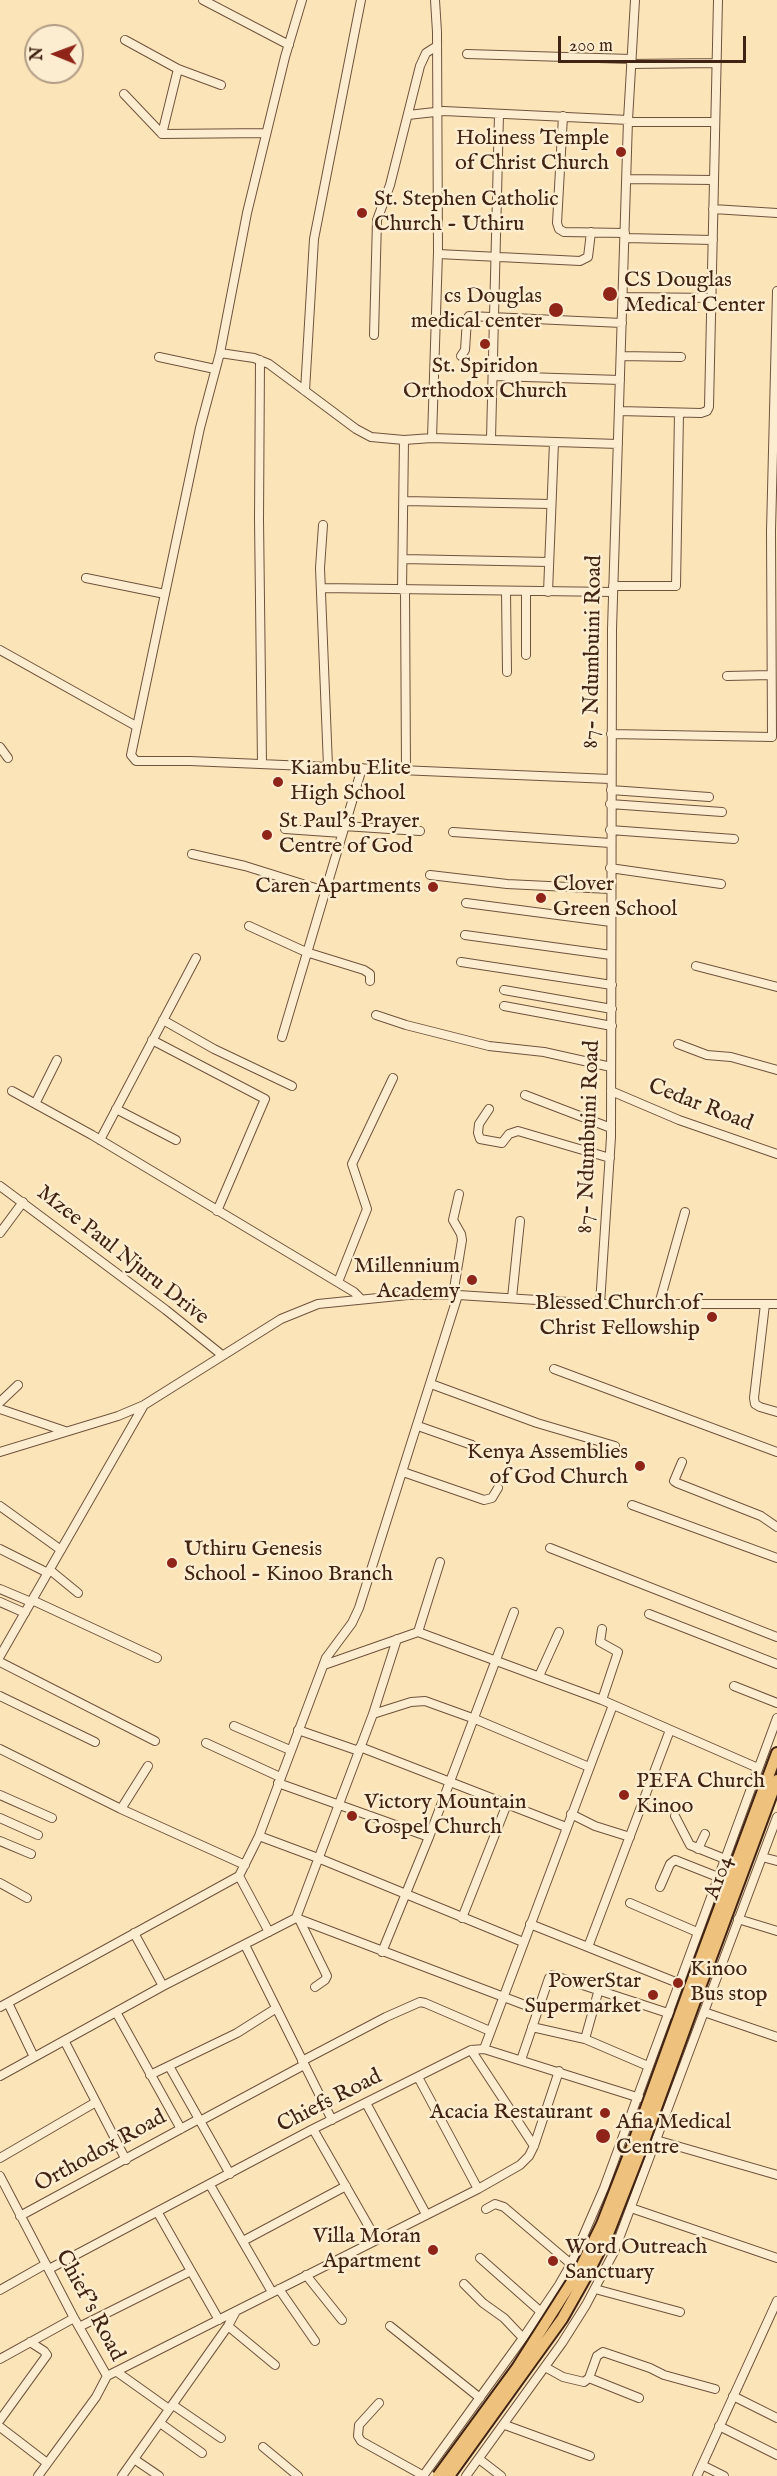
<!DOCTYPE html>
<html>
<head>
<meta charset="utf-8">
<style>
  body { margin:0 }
  #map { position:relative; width:777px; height:2476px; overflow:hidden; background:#fbe4b7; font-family:"IM FELL English",serif }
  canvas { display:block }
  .north { position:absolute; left:24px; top:24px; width:60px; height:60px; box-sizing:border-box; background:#fcedd0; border:2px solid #b19c85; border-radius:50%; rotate:271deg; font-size:16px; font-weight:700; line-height:24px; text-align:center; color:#412314 }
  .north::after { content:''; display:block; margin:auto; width:21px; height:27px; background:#8f2418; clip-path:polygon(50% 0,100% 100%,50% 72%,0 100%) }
  .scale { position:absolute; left:558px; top:36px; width:188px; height:27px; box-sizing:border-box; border:3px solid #412314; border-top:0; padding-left:8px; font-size:18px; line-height:21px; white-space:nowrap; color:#412314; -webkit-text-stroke:4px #fcedd0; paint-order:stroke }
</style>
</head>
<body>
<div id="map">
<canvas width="777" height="2476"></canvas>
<div class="north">N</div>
<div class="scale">200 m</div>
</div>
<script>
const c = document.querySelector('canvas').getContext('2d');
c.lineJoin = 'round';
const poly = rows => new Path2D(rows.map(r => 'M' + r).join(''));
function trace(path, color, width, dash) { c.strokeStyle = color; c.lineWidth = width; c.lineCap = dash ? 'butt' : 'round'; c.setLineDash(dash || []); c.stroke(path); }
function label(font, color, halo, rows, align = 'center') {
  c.font = font + ' "IM FELL English",serif'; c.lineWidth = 5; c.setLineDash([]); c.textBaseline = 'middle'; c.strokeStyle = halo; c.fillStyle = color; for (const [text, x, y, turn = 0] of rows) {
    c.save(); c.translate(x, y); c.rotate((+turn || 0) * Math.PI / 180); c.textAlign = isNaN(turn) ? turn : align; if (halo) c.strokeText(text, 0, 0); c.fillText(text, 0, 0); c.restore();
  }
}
const minor = poly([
  [203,0,289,45],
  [302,0,285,57,247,213,220,353,200,428,131,755,136,761,190,761,610,779],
  [125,40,178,69,221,85],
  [467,54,631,59],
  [631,64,715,63],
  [124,94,162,134,266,133],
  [408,115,444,111,628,120],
  [563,116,557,223,559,229,564,232,625,233],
  [628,122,714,122],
  [162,134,178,69],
  [627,179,713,180],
  [713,209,777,213],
  [625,238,713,240],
  [438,254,580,261,588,257,591,232],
  [623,297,712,298],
  [374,335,377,220,390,185,420,66,426,53,437,46],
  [220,353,254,358,269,364,356,429,371,437,404,440,432,438,618,444],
  [461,356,465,350,467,319,469,316,622,323],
  [621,356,681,357],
  [159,357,215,369],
  [260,360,259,519,262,764],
  [494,376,620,380],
  [305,391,314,239,361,0],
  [619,411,701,413,707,411,709,407,718,0],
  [432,438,438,252,437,32,435,0],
  [491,439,499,114],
  [404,501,551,504],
  [323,525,320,568,328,766],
  [403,559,549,562],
  [86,578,165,594],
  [613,586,676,586,679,413],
  [322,588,613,592],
  [402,590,404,440],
  [405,590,406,770],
  [506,592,507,672],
  [526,592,526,655],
  [548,592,554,442],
  [0,650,136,726],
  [727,676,771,675],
  [611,734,772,737,771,531,777,291],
  [0,747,8,758],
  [611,790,709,797],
  [610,804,722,812],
  [344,826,420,831],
  [285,829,342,833],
  [610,830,734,839],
  [453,832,610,843],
  [192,854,245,866,325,891],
  [610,868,721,884],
  [430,875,507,884,610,889],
  [466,903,611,922],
  [249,926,306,952,364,970,370,974,370,981],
  [465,935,611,955],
  [461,962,612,985],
  [696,966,777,987],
  [504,990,612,1009],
  [504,1006,612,1026],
  [376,1015,406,1025,489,1046,544,1052,611,1067],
  [163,1020,214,1049,292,1086],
  [282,1037,362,768],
  [152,1040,265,1099,217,1211],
  [678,1044,707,1055,731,1057,777,1070],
  [12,1091,92,1135,354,1292,361,1299],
  [611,1091,679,1120,777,1154],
  [525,1095,611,1128],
  [36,1102,57,1060],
  [116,1109,176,1140],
  [489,1109,479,1124,478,1133,480,1139,502,1143,509,1134,518,1131,610,1158],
  [100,1140,196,958],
  [0,1186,166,1310,222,1355],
  [0,1233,23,1202],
  [338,1282,367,1209,352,1164,393,1078],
  [453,1295,462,1240,461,1234,453,1220,459,1194],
  [512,1298,520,1221],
  [600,1304,611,1137,612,629,628,120,635,0],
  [659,1304,685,1212],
  [765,1304,754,1398,755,1404,760,1407,777,1412],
  [554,1369,777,1452],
  [431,1384,537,1423,615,1446],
  [0,1402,18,1385],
  [0,1409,65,1431],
  [418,1426,472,1445],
  [0,1452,118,1416,144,1405,281,1319,318,1304,408,1295,458,1295,600,1304,777,1304],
  [682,1462,674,1481,677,1483,761,1516,777,1527],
  [403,1472,484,1500,492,1498,498,1488],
  [632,1505,777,1558],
  [0,1506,61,1550],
  [550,1548,777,1637],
  [0,1549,48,1573],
  [50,1570,78,1593],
  [0,1589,31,1602],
  [32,1600,157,1658],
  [0,1602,25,1613],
  [649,1614,777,1664],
  [418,1632,440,1562],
  [0,1656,144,1405],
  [0,1662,155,1741],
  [324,1665,418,1632,602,1700,758,1768],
  [539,1676,559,1632],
  [734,1686,777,1703],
  [0,1696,95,1742],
  [602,1700,618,1652,600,1642,602,1629],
  [373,1714,411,1702,425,1701,475,1719,589,1767],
  [234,1726,290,1750],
  [298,1730,359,1751],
  [206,1743,280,1777],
  [360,1747,566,1827],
  [0,1749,121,1809,245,1865],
  [278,1783,429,1837],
  [0,1795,52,1818],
  [121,1809,148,1766],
  [571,1814,595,1826,630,1837],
  [675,1816,690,1845,725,1859],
  [0,1818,38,1835],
  [259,1836,318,1858,523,1942],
  [0,1841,31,1854],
  [698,1849,705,1834],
  [762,1857,777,1861],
  [239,1876,269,1932],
  [0,1883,27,1898],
  [660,1887,670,1864,675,1860,718,1877],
  [630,1903,697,1932],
  [296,1918,538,2010],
  [462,1918,507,1804],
  [299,1919,327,1976,325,1980,315,1987],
  [738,1919,777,1931],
  [530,1924,678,1983],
  [134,1933,163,1986],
  [245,1945,332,2120],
  [588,1947,670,1730],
  [382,1952,429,1837,514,1612],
  [8,2003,34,2057],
  [0,2007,239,1876,259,1836,326,1658,352,1623,359,1608,458,1295],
  [116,2012,181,2129],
  [704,2012,777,2037],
  [532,2027,585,2039,648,2066],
  [585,2039,599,1989],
  [65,2042,126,2160],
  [484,2049,613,1705],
  [471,2050,534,2146],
  [521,2060,549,1978,552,1975,680,2017],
  [302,2061,386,2017,420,2002,425,2003,490,2031],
  [169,2066,230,2174],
  [150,2075,237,2033,275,2009],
  [0,2076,163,1986,296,1918,373,1714,397,1639],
  [418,2077,478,2189],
  [366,2103,426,2214],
  [200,2121,304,2065],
  [313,2129,376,2239],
  [656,2140,777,2175],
  [0,2158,96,2102],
  [0,2176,74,2318,107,2376,96,2397,38,2476],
  [210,2185,272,2292],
  [631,2208,777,2258],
  [486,2209,495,2204,504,2207,571,2264],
  [158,2213,219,2320],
  [20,2216,199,2119],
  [243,2241,346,2186],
  [480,2258,541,2312],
  [49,2269,313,2129,471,2050,484,2049,640,2098],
  [306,2275,342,2320],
  [464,2284,483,2303,504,2318,523,2338],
  [279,2289,315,2341],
  [595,2289,680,2312],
  [0,2290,46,2264],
  [228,2326,275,2365],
  [390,2326,480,2398],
  [79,2327,191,2271],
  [0,2359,74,2318],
  [545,2367,563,2377,584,2382,589,2378,597,2356,603,2352,650,2368,664,2375,715,2389],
  [117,2372,169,2409],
  [107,2376,478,2189,520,2165,529,2156,534,2146,559,2071],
  [589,2378,639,2398],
  [733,2396,777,2418],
  [379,2403,359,2425,358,2436,361,2441,424,2476],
  [173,2405,221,2438],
  [0,2420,47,2355,44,2351,30,2342],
  [160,2423,202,2453],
  [505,2425,590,2456],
  [719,2426,777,2455],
  [0,2427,47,2463],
  [263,2447,298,2476],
  [134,2459,159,2476],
  [479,2459,501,2476],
  [702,2465,724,2476],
  [122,2476,228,2326,235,2313],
  [423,2476,523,2338,559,2285,571,2264,604,2188,777,1718],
  [466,2476,562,2343,586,2305,614,2252,777,1817],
  [697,2476,777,2301]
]);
const highway = poly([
  [690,1987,777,1753],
  [699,1990,777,1780]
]);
const highwayBridge = poly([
  [438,2476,517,2368,580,2269,602,2224,632,2147,690,1987],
  [449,2476,562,2319,588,2273,608,2234,640,2152,699,1990]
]);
const markers = [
  [621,152,6,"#8f2418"],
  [362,213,6,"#8f2418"],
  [610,294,8,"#8f2418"],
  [556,310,8,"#8f2418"],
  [485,344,6,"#8f2418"],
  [278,782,6,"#8f2418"],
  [267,835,6,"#8f2418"],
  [433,887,6,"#8f2418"],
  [541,898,6,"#8f2418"],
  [472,1280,6,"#8f2418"],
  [712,1317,6,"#8f2418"],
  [640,1466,6,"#8f2418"],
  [172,1563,6,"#8f2418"],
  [624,1795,6,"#8f2418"],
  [352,1816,6,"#8f2418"],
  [678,1983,6,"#8f2418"],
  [653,1995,6,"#8f2418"],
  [605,2113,6,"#8f2418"],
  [603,2136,8,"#8f2418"],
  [433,2250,6,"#8f2418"],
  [553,2261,6,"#8f2418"]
];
const poiNames = [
  ["Holiness Temple",609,139,"right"],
  ["of Christ Church",609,164,"right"],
  ["St. Stephen Catholic",374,200],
  ["Church - Uthiru",374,225],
  ["CS Douglas",624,281],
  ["Medical Center",624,306],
  ["cs Douglas",542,297,"right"],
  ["medical center",542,322,"right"],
  ["St. Spiridon",485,367,"center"],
  ["Orthodox Church",485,392,"center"],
  ["Kiambu Elite",290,769],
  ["High School",290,794],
  ["St Paul's Prayer",279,822],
  ["Centre of God",279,847],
  ["Clover",553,885],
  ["Green School",553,910],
  ["Caren Apartments",421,887,"right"],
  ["Millennium",460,1267,"right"],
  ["Academy",460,1292,"right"],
  ["Blessed Church of",700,1304,"right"],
  ["Christ Fellowship",700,1329,"right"],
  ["Kenya Assemblies",628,1453,"right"],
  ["of God Church",628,1478,"right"],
  ["Uthiru Genesis",184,1550],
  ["School - Kinoo Branch",184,1575],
  ["PEFA Church",636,1782],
  ["Kinoo",636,1807],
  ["Victory Mountain",364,1803],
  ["Gospel Church",364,1828],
  ["Kinoo",690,1970],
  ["Bus stop",690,1995],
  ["PowerStar",641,1982,"right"],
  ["Supermarket",641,2007,"right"],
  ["Acacia Restaurant",593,2113,"right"],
  ["Afia Medical",616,2123],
  ["Centre",616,2148],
  ["Villa Moran",421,2237,"right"],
  ["Apartment",421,2262,"right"],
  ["Word Outreach",565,2248],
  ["Sanctuary",565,2273]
];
const streetNames = [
  ["87- Ndumbuini Road",594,652,-89],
  ["Cedar Road",700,1106,21],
  ["87- Ndumbuini Road",590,1137,-88],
  ["Mzee Paul Njuru Drive",122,1256,38],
  ["A104",720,1878,-70],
  ["Chiefs Road",330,2102,-27],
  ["Orthodox Road",101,2152,-29],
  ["Chief's Road",89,2306,62]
];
trace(minor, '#70533d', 10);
trace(highway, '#412314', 14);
trace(minor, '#fcedd0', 8);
trace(highway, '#eec27c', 10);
trace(highwayBridge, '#412314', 14, []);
trace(highwayBridge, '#eec27c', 10);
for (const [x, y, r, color] of markers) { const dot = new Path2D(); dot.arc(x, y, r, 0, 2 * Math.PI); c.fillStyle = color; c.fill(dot); trace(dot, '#fcedd0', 2); }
label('22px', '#412314', '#fcedd0', poiNames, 'left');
label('22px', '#412314', '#fcedd0', streetNames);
</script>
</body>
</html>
